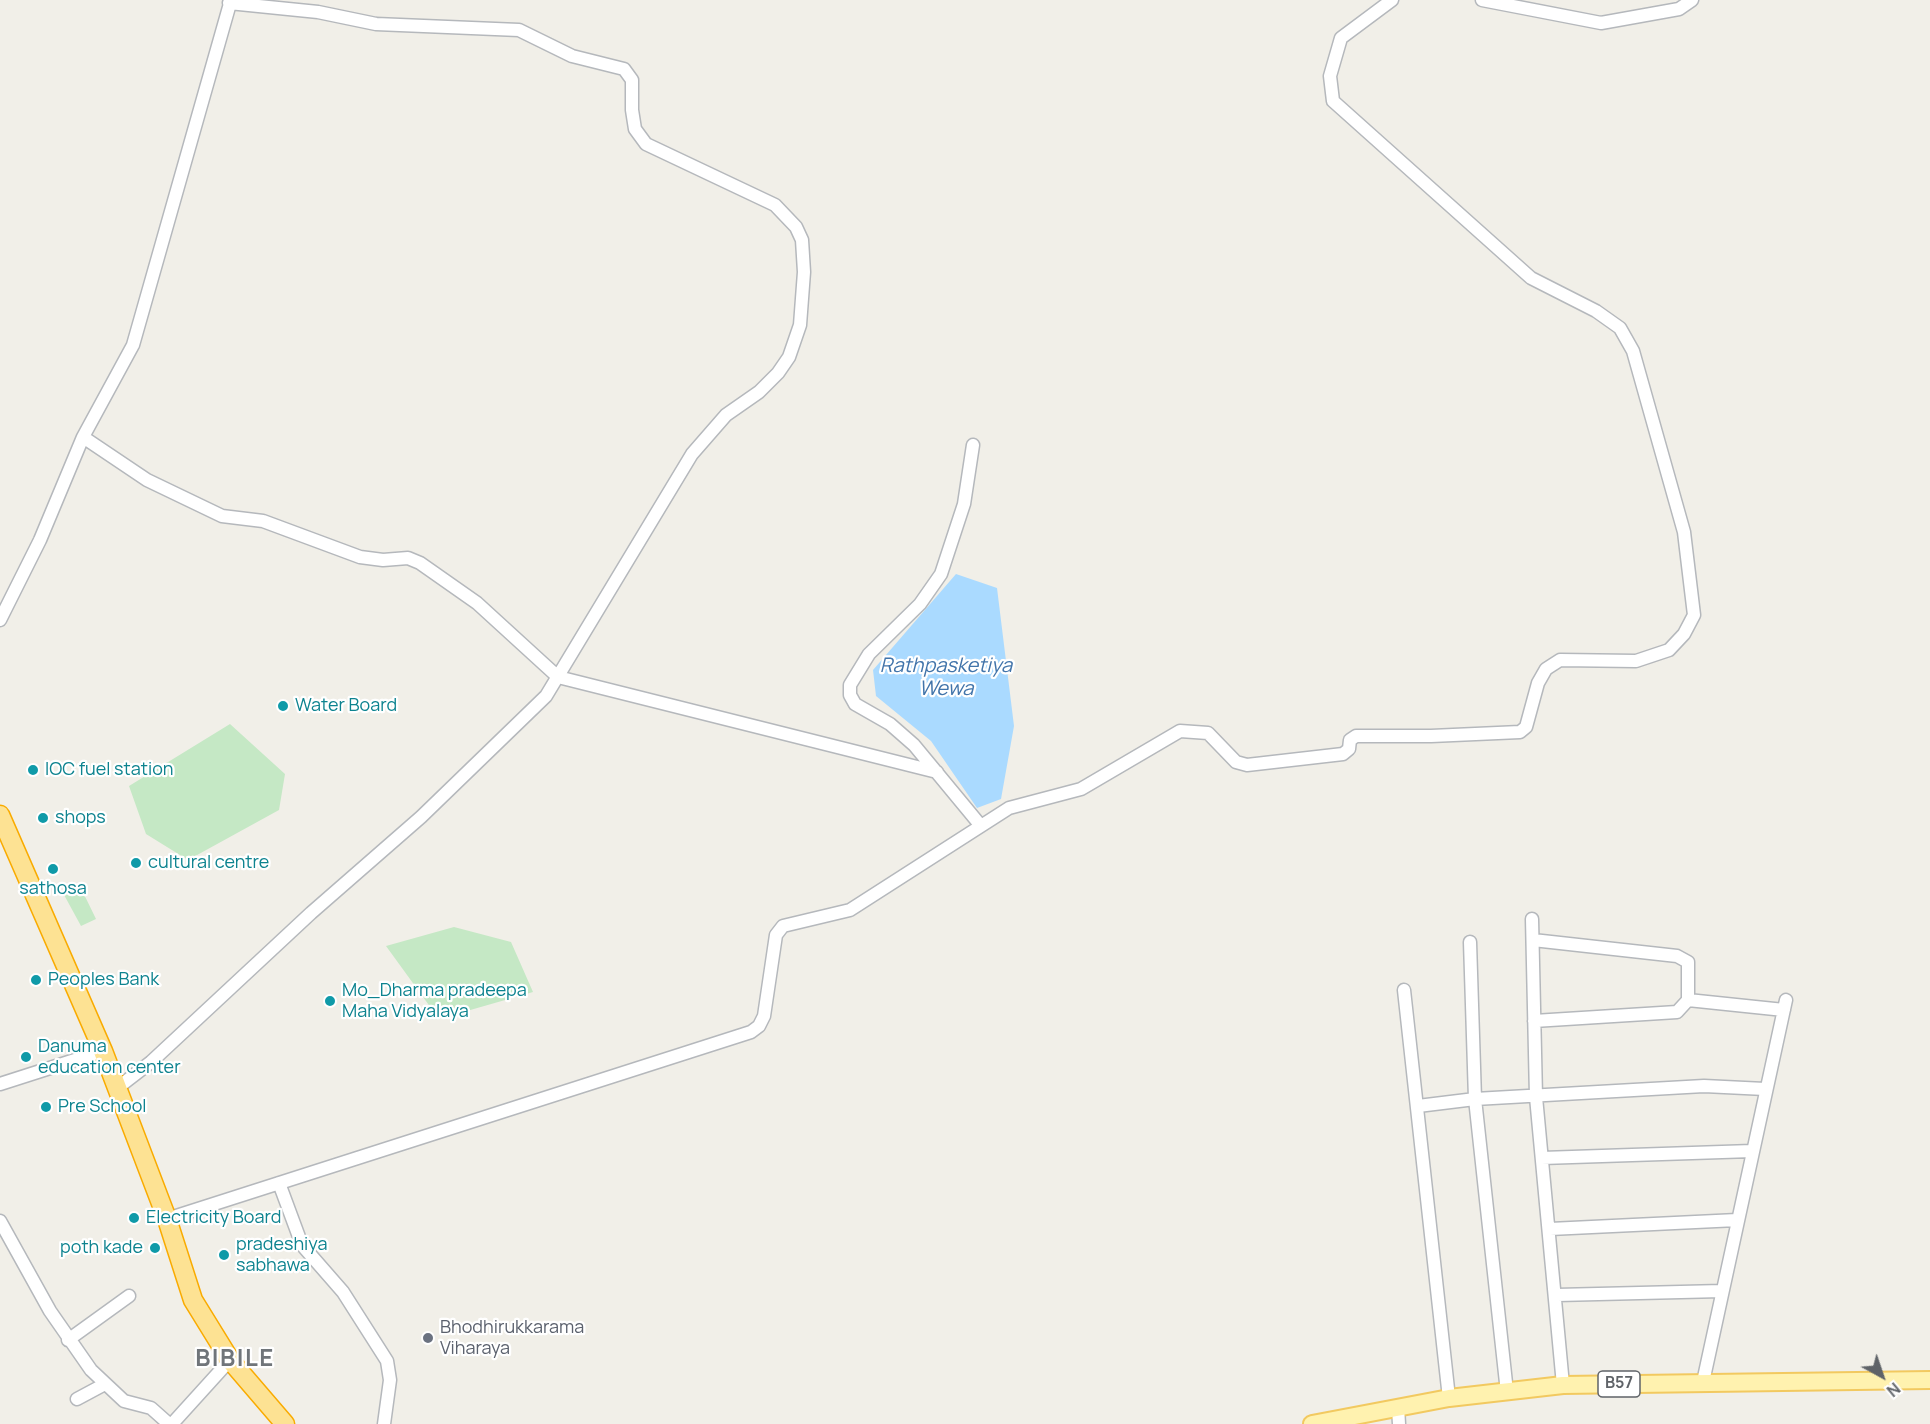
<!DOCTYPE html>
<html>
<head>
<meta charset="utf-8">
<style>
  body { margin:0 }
  #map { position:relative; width:1930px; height:1424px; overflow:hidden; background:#f1efe8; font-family:Manrope,sans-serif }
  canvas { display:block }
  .north { position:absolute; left:1852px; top:1346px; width:60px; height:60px; -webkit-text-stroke:4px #fff; paint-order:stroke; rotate:140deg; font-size:16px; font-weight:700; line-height:24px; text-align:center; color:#5f6368 }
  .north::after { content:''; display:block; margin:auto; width:21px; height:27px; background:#5f6368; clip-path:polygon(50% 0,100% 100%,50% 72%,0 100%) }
</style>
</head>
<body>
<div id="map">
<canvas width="1930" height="1424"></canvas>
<div class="north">N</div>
</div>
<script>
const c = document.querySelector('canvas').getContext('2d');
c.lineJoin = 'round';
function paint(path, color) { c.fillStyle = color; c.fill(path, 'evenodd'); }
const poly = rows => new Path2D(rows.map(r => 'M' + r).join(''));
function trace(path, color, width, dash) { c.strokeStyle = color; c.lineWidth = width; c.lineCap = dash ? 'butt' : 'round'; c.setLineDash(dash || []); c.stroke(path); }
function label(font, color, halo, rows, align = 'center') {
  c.font = font + ' Manrope,sans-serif'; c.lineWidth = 4.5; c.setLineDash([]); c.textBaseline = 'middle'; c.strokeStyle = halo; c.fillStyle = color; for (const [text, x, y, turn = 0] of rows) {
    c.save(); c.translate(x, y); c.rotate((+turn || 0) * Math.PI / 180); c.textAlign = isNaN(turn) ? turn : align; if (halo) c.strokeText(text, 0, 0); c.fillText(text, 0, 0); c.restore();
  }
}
const green = poly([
  [230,724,285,774,279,810,188,860,146,834,129,786],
  [79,884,96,919,81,926,63,893],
  [454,927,511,942,533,992,439,1019,386,946]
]);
const water = poly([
  [956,574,997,588,1014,726,1001,799,977,808,931,741,876,696,873,670]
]);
const minor = poly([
  [1482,0,1601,23,1679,9,1692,0],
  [83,437,147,480,222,516,263,521,360,557,383,560,408,558,420,563,477,603,558,677,937,772],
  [973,445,964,504,941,574,920,604,869,654,850,685,850,695,855,704,890,724,914,745,981,826],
  [0,620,40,540,83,437,133,345,231,0],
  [1532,919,1536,1097,1563,1385],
  [1533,940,1677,956,1688,962,1688,1000,1677,1012,1534,1021],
  [1470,942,1475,1099,1507,1392],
  [1404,990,1449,1398],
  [1688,1000,1784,1010],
  [0,1084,103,1051],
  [116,1089,151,1062,311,913,421,817,546,696,692,454,726,415,759,392,778,373,789,357,800,325,804,272,802,240,796,227,775,205,646,144,635,129,632,110,632,80,624,69,572,56,519,30,376,24,318,12,229,3],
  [1418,1106,1475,1099,1704,1086,1765,1089],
  [1542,1158,1752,1151],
  [279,1183,302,1245,343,1292,387,1361,390,1380,384,1424],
  [167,1219,751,1032,759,1026,764,1016,776,935,783,926,850,910,1009,808,1081,789,1180,731,1208,733,1236,762,1247,765,1343,754,1349,749,1350,740,1356,736,1431,736,1520,732,1526,727,1538,683,1546,669,1560,660,1636,661,1669,650,1684,634,1694,615,1684,532,1633,351,1620,328,1596,311,1531,278,1333,101,1330,76,1341,38,1392,0],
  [0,1221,50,1311,91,1370,124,1401,151,1408,169,1424],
  [1550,1229,1737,1220],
  [1557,1295,1722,1291],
  [68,1340,129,1296],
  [1703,1382,1786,1000],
  [77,1399,105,1384],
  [1398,1407,1399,1424],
  [172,1424,230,1360]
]);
const major = poly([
  [1312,1424,1449,1398,1563,1385,1930,1380]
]);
const highway = poly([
  [0,815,103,1051,167,1219,193,1300,230,1360,285,1424]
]);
const markers = [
  [283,706,6,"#0f9aa8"],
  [33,770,6,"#0f9aa8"],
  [43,818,6,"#0f9aa8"],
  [136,863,6,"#0f9aa8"],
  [53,869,6,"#0f9aa8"],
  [36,980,6,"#0f9aa8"],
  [330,1001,6,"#0f9aa8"],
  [26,1057,6,"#0f9aa8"],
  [46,1107,6,"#0f9aa8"],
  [134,1218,6,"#0f9aa8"],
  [155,1248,6,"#0f9aa8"],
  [224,1255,6,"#0f9aa8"],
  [428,1338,6,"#6b7280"]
];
const shields = [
  [1619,1384,42]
];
const shieldNames = [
  ["B57",1619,1384]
];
const cultureNames = [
  ["Water Board",295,706],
  ["IOC fuel station",45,770],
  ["shops",55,818],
  ["cultural centre",148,863],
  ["sathosa",53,889,"center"],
  ["Peoples Bank",48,980],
  ["Mo_Dharma pradeepa",342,991],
  ["Maha Vidyalaya",342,1012],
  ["Danuma",38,1047],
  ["education center",38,1068],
  ["Pre School",58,1107],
  ["Electricity Board",146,1218],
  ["pradeshiya",236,1245],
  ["sabhawa",236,1266],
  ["poth kade",143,1248,"right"]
];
const worshipNames = [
  ["Bhodhirukkarama",440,1328],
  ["Viharaya",440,1349]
];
const waterNames = [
  ["Rathpasketiya",946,666],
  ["Wewa",946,689]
];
const districtNames = [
  ["BIBILE",235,1359]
];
paint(green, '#c5e8c5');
paint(water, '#aadaff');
trace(minor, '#b5b8bc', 15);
trace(major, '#f2c960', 20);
trace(highway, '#f9ab00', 21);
trace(minor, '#fff', 12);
trace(major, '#fff2af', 16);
trace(highway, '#fde293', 18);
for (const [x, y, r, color] of markers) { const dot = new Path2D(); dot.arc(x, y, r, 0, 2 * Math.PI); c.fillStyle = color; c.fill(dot); trace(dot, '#fff', 2); }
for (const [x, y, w] of shields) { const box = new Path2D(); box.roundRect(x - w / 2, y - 13, w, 26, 4.5); c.fillStyle = '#fff'; c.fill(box); trace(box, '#5f6368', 1.5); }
label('bold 16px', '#5f6368', null, shieldNames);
label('18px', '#0d838f', '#fff', cultureNames, 'left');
label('18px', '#5b616d', '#fff', worshipNames, 'left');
label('italic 20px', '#4174aa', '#fff', waterNames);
c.letterSpacing = '1.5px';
label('bold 24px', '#70757a', '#fff', districtNames);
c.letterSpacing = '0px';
</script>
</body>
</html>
